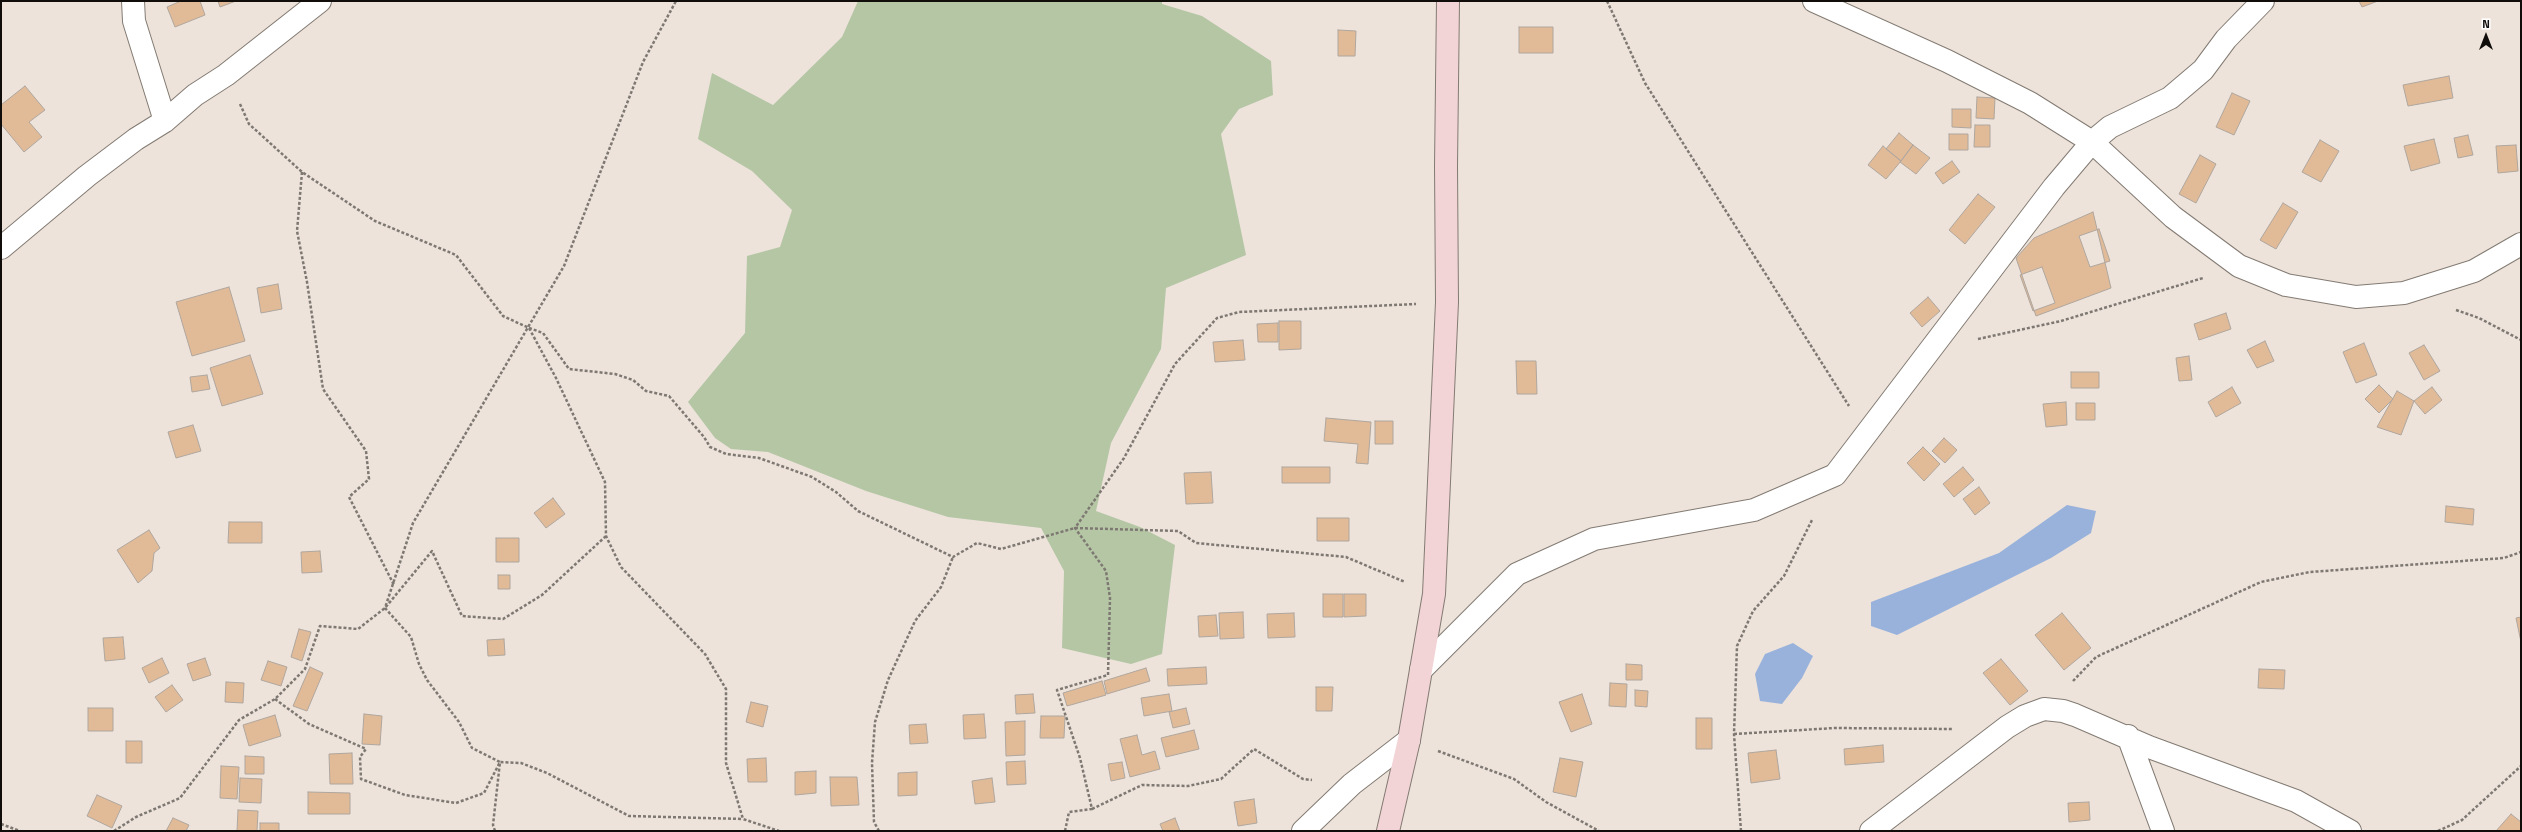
<!DOCTYPE html>
<html>
<head>
<meta charset="utf-8">
<style>
  body { margin:0 }
  #map { position:relative; width:2522px; height:832px; overflow:hidden; background:#ede3db; font-family:"Titillium Web",sans-serif }
  canvas { display:block }
  .frame { position:absolute; inset:0; border:2px solid #100d0a; pointer-events:none }
  .north { position:absolute; left:2466px; top:16px; width:40px; height:40px; -webkit-text-stroke:3px #fff; paint-order:stroke; rotate:0deg; font-size:11px; font-weight:700; line-height:16px; text-align:center; color:#100d0a }
  .north::after { content:''; display:block; margin:auto; width:14px; height:18px; background:#100d0a; clip-path:polygon(50% 0,100% 100%,50% 72%,0 100%) }
</style>
</head>
<body>
<div id="map">
<canvas width="2522" height="832"></canvas>
<div class="frame"></div>
<div class="north">N</div>
</div>
<script>
const c = document.querySelector('canvas').getContext('2d');
c.lineJoin = 'round';
function paint(path, color) { c.fillStyle = color; c.fill(path, 'evenodd'); }
const poly = rows => new Path2D(rows.map(r => 'M' + r).join(''));
function trace(path, color, width, dash) { c.strokeStyle = color; c.lineWidth = width; c.lineCap = dash ? 'butt' : 'round'; c.setLineDash(dash || []); c.stroke(path); }
const green = poly([
  [858,1,1162,1,1162,4,1202,16,1271,61,1273,95,1239,109,1221,134,1246,255,1166,288,1161,349,1111,443,1096,511,1140,527,1175,545,1162,654,1131,664,1062,648,1064,571,1041,528,948,517,866,491,768,452,731,449,715,438,688,402,745,333,747,256,780,247,792,210,752,171,698,139,712,73,773,105,842,37]
]);
const water = poly([
  [2067,505,2096,511,2091,533,2051,558,1897,635,1871,626,1871,602,1999,553],
  [1793,643,1813,656,1802,678,1782,704,1760,701,1755,674,1765,654]
]);
const building = poly([
  [181,1,200,1,205,15,175,27,167,7,181,1],
  [218,1,236,1,220,7,218,1],
  [2359,1,2378,1,2362,7,2359,1],
  [1519,27,1553,27,1553,53,1519,53,1519,27],
  [1338,30,1356,31,1355,56,1338,56,1338,30],
  [2449,76,2453,98,2408,106,2403,85,2449,76],
  [25,86,45,110,29,122,42,137,24,152,1,124,1,105,25,86],
  [2232,93,2250,101,2234,135,2216,127,2232,93],
  [1977,97,1995,98,1994,119,1976,118,1977,97],
  [1952,109,1971,109,1971,128,1952,127,1952,109],
  [1975,125,1990,125,1990,147,1974,147,1975,125],
  [1899,133,1913,145,1901,161,1886,149,1899,133],
  [1949,134,1968,134,1968,150,1949,150,1949,134],
  [2468,135,2473,155,2458,158,2454,138,2468,135],
  [2434,139,2440,163,2411,171,2404,146,2434,139],
  [2320,140,2339,151,2321,182,2302,172,2320,140],
  [1913,145,1930,158,1916,174,1900,162,1913,145],
  [2516,145,2518,171,2498,173,2496,146,2516,145],
  [1883,146,1901,161,1886,179,1868,165,1883,146],
  [2200,155,2216,164,2196,203,2179,194,2200,155],
  [1952,161,1960,172,1943,184,1935,173,1952,161],
  [1978,194,1995,207,1965,244,1949,230,1978,194],
  [2283,203,2298,212,2276,249,2260,240,2283,203],
  [2093,212,2111,288,2036,316,2016,258,2034,238,2093,212],
  [2099,229,2110,261,2090,267,2079,236,2099,229],
  [2042,267,2055,303,2033,311,2020,275,2042,267],
  [278,284,282,309,261,313,257,288,278,284],
  [229,287,245,341,192,356,176,302,229,287],
  [1928,297,1940,311,1922,327,1910,313,1928,297],
  [2226,313,2231,329,2199,340,2194,324,2226,313],
  [1279,321,1301,321,1301,349,1279,350,1279,321],
  [1278,323,1278,342,1258,342,1257,324,1278,323],
  [1243,340,1245,360,1215,362,1213,342,1243,340],
  [2265,341,2274,361,2257,368,2247,350,2265,341],
  [2364,343,2377,375,2356,383,2343,352,2364,343],
  [2424,345,2440,371,2424,380,2409,353,2424,345],
  [250,355,263,394,222,406,210,368,250,355],
  [2189,356,2192,380,2179,381,2176,358,2189,356],
  [1516,361,1536,361,1537,394,1517,394,1516,361],
  [2071,372,2099,372,2099,388,2071,388,2071,372],
  [207,375,210,389,192,392,190,377,207,375],
  [2379,385,2393,399,2379,413,2365,399,2379,385],
  [2232,387,2241,403,2216,417,2208,402,2232,387],
  [2432,387,2442,400,2425,414,2414,401,2432,387],
  [2397,391,2414,401,2401,435,2377,427,2397,391],
  [2066,402,2067,425,2046,427,2043,404,2066,402],
  [2076,403,2095,403,2095,420,2076,420,2076,403],
  [1326,418,1371,422,1368,464,1356,463,1358,444,1324,441,1326,418],
  [1375,421,1393,421,1393,444,1375,444,1375,421],
  [193,425,201,451,176,458,168,432,193,425],
  [1944,438,1957,450,1945,463,1932,451,1944,438],
  [1923,447,1940,464,1924,481,1907,463,1923,447],
  [1282,467,1330,467,1330,483,1282,483,1282,467],
  [1963,467,1974,480,1954,497,1943,484,1963,467],
  [1211,472,1213,503,1186,504,1184,473,1211,472],
  [1979,487,1990,503,1975,515,1963,499,1979,487],
  [553,498,565,514,546,528,534,513,553,498],
  [2446,506,2474,509,2473,525,2445,522,2446,506],
  [1317,518,1349,518,1349,541,1317,541,1317,518],
  [229,522,262,522,262,543,228,543,229,522],
  [149,530,160,548,154,553,152,571,138,583,117,550,149,530],
  [496,538,519,538,519,562,496,562,496,538],
  [320,551,322,572,302,573,301,552,320,551],
  [498,575,510,575,510,589,498,589,498,575],
  [1323,594,1343,594,1343,617,1323,617,1323,594],
  [1344,594,1366,594,1366,616,1344,617,1344,594],
  [1243,612,1244,638,1220,639,1219,613,1243,612],
  [1294,613,1295,637,1268,638,1267,614,1294,613],
  [2062,613,2091,648,2064,670,2035,635,2062,613],
  [1216,615,1218,636,1199,637,1198,616,1216,615],
  [2521,617,2521,642,2516,618,2521,617],
  [299,629,311,632,302,661,291,657,299,629],
  [123,637,125,659,105,661,103,638,123,637],
  [504,639,505,655,488,656,487,640,504,639],
  [162,658,169,673,149,683,142,668,162,658],
  [205,658,211,675,193,681,187,664,205,658],
  [2001,659,2028,691,2010,705,1983,673,2001,659],
  [268,661,287,667,281,686,261,680,268,661],
  [1626,664,1642,665,1642,680,1626,680,1626,664],
  [310,667,323,673,307,711,293,706,310,667],
  [1206,667,1207,684,1168,686,1167,669,1206,667],
  [1146,668,1150,681,1107,694,1104,681,1146,668],
  [2259,669,2285,670,2284,689,2258,688,2259,669],
  [1102,681,1106,695,1067,706,1063,693,1102,681],
  [226,682,244,683,243,703,225,702,226,682],
  [1610,683,1627,684,1626,707,1609,706,1610,683],
  [172,685,183,700,166,712,155,697,172,685],
  [1316,687,1333,687,1332,711,1316,711,1316,687],
  [1635,690,1648,691,1647,707,1635,706,1635,690],
  [1033,694,1035,713,1016,714,1015,695,1033,694],
  [1169,694,1172,711,1144,716,1141,698,1169,694],
  [1582,694,1592,724,1571,732,1559,702,1582,694],
  [751,702,768,706,763,727,746,722,751,702],
  [88,708,113,708,113,731,88,731,88,708],
  [1186,708,1190,724,1173,728,1169,712,1186,708],
  [364,714,382,716,380,745,362,744,364,714],
  [984,714,986,738,964,739,963,715,984,714],
  [275,715,281,736,249,746,243,725,275,715],
  [1041,716,1065,716,1064,738,1040,738,1041,716],
  [1696,718,1712,718,1712,749,1696,749,1696,718],
  [1025,721,1025,755,1006,756,1005,722,1025,721],
  [926,724,928,743,910,744,909,725,926,724],
  [1194,730,1199,749,1166,757,1161,738,1194,730],
  [1137,735,1142,755,1155,751,1160,769,1130,777,1120,739,1137,735],
  [126,741,142,741,142,763,126,763,126,741],
  [1883,745,1884,762,1845,765,1844,749,1883,745],
  [1776,750,1780,779,1751,783,1748,753,1776,750],
  [352,753,353,784,330,784,329,754,352,753],
  [245,756,264,757,264,774,245,774,245,756],
  [766,758,767,782,748,782,747,759,766,758],
  [1560,758,1583,762,1576,797,1553,792,1560,758],
  [1025,761,1026,784,1007,785,1006,762,1025,761],
  [1122,762,1125,778,1111,781,1108,764,1122,762],
  [221,766,239,767,237,799,220,798,221,766],
  [816,771,816,793,795,795,795,772,816,771],
  [917,772,917,795,898,796,898,773,917,772],
  [830,777,857,777,859,805,831,806,830,777],
  [240,778,262,779,261,803,239,802,240,778],
  [992,778,995,802,975,804,972,781,992,778],
  [308,792,350,793,350,814,308,814,308,792],
  [97,795,122,806,112,828,87,816,97,795],
  [1254,799,1257,823,1238,826,1234,802,1254,799],
  [2089,802,2090,820,2069,822,2068,803,2089,802],
  [238,810,258,811,257,831,237,831,238,810],
  [2511,814,2521,822,2521,831,2496,831,2511,814],
  [173,818,189,825,186,831,166,831,173,818],
  [1175,818,1180,831,1163,831,1160,824,1175,818],
  [260,823,279,823,279,831,260,831,260,823]
]);
const path = poly([
  [1607,1,1645,83,1849,406],
  [240,104,249,124,302,172,375,221,456,255,503,316,529,328,556,378,605,482,606,536,621,567,705,654,726,689,726,763,743,819,779,831],
  [302,172,297,231,307,282,323,389,366,451,369,479,349,497,394,585],
  [2456,310,2479,318,2521,340],
  [529,328,543,333,569,369,615,374,633,380,646,391,669,396,704,437,710,447,726,454,759,458,812,477,836,492,858,511,953,557,977,543,1001,549,1075,528,1178,531,1196,543,1346,557,1405,582],
  [1978,339,2061,321,2203,278],
  [2073,681,2096,657,2261,582,2310,572,2504,558,2521,552],
  [275,699,309,724,366,749,360,757,361,779,405,795,456,803,484,793,500,762,521,763,547,773,629,816,743,819],
  [1734,734,1835,728,1952,729],
  [1438,751,1514,779,1546,802,1599,831],
  [1092,809,1142,785,1188,786,1221,779,1254,749,1303,779,1312,780],
  [1,824,20,831],
  [114,831,136,817,180,798,239,720,275,699,305,669,320,626,358,629,385,608,432,551,462,616,503,619,542,595,606,536],
  [495,831,493,825,500,762,472,748,459,722,427,680,419,664,411,637,385,608,413,523,564,266,643,62,676,1],
  [879,831,874,822,872,763,875,722,888,680,915,621,941,587,953,557],
  [1065,831,1069,812,1092,809,1080,758,1057,690,1108,675,1110,598,1106,571,1075,528,1124,458,1175,364,1217,318,1239,312,1416,304],
  [1741,831,1734,734,1737,646,1753,611,1784,576,1812,520],
  [2438,831,2462,820,2521,766]
]);
const street = poly([
  [133,1,134,21,165,121],
  [1814,1,1947,61,2030,103,2092,142,2173,217,2239,266,2286,285,2356,297,2404,293,2474,271,2521,244],
  [1,248,87,176,136,139,165,121,195,95,226,75,320,1],
  [1421,670,1517,574,1594,539,1754,510,1835,475,2054,187,2092,142,2110,127,2170,98,2203,70,2226,39,2263,1],
  [2128,736,2163,831],
  [1303,831,1352,784,1409,740],
  [1871,831,2007,727,2025,716,2044,709,2063,711,2075,715,2149,747,2296,801,2350,831]
]);
const secondary = poly([
  [1388,831,1409,740,1434,594,1447,302,1446,166,1448,1]
]);
paint(green, '#b5c6a5');
paint(water, '#99b2db');
paint(building, '#e1bb97');
trace(building, '#afa69e', 1);
trace(street, '#837b73', 24);
trace(secondary, '#837b73', 24);
trace(path, '#7e7872', 2.5, [3, 2]);
trace(street, '#fff', 22);
trace(secondary, '#f2d3d6', 22);
</script>
</body>
</html>
